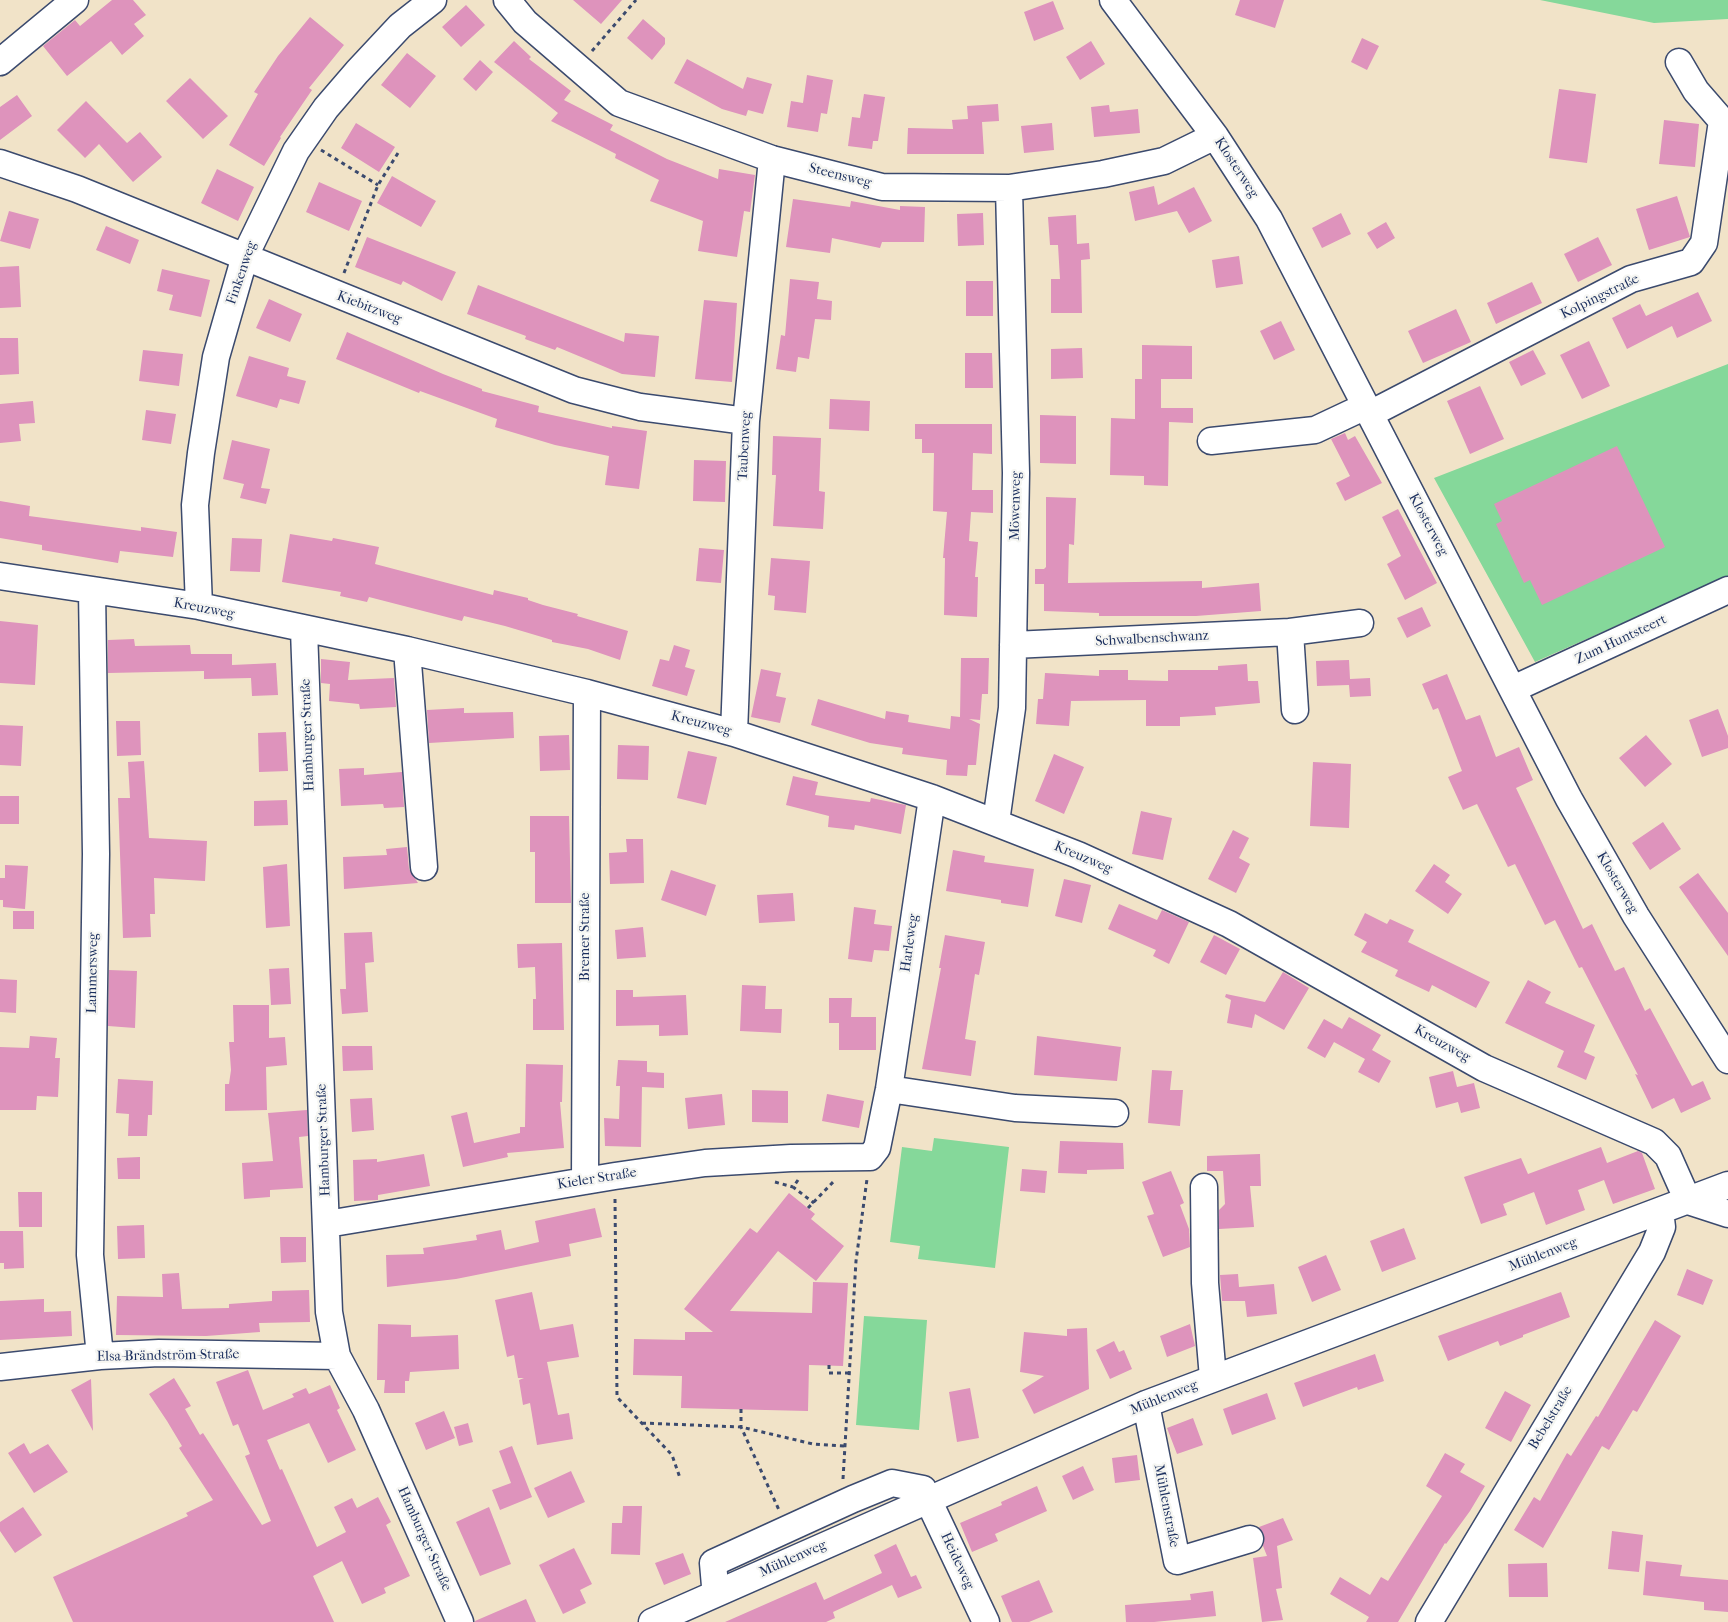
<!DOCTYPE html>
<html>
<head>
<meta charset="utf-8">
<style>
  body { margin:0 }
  canvas { display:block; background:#f1e3c8 }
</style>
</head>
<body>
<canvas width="1728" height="1622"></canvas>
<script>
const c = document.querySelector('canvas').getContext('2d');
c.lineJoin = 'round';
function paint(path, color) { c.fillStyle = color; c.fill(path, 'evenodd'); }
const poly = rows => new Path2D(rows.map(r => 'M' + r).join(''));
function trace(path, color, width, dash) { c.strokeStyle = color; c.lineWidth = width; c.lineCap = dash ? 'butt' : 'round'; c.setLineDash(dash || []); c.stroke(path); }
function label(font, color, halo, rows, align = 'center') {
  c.font = font + ' "IM FELL French Canon",serif'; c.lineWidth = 4.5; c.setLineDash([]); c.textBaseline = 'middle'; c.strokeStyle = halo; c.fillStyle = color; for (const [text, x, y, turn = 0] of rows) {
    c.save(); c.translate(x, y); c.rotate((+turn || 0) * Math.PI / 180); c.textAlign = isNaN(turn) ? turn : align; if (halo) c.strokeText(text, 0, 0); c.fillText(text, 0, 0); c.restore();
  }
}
const green = poly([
  [1540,0,1728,0,1728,19,1654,23],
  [1728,364,1728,576,1535,662,1434,478],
  [934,1138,1009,1147,995,1268,918,1259,920,1246,890,1242,902,1147,932,1151],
  [864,1316,927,1320,919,1430,856,1425]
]);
const building = poly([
  [112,0,133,0,146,15,134,24,144,36,122,55,111,41,67,76,43,46,75,20,80,26],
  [573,0,622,0,601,24],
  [1240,0,1284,0,1275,28,1235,15],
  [1053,1,1064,29,1034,41,1024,12],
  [466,5,485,25,461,47,442,27],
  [310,17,344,45,309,88,312,90,280,137,281,138,264,166,229,145,258,94,254,92,278,56],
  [643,19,665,38,665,44,652,60,627,38],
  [1362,38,1379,46,1367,70,1351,62],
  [514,41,531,57,529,59,571,91,564,100,613,125,610,130,667,159,718,179,719,169,755,175,750,212,744,211,737,257,698,251,703,221,650,201,659,180,615,158,616,154,551,121,558,113,494,62],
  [1091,41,1105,64,1080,80,1066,57],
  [407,53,436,76,410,108,381,85],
  [687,59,743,89,747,77,772,84,763,114,748,110,746,116,722,109,674,83],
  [480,60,493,72,476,91,463,79],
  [807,75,833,80,827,114,821,113,818,132,787,127,791,101,803,103],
  [190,78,228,116,203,139,166,101],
  [1559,89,1596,94,1587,163,1549,158],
  [864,94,885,97,878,141,873,141,872,149,848,146,852,117,860,118],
  [17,95,32,116,0,140,0,107],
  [86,101,127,143,140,132,162,157,133,182,99,144,85,158,57,130],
  [998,104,999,121,982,122,984,154,907,154,908,128,953,129,952,120,968,119,967,106],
  [1109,105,1110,112,1138,109,1140,133,1094,137,1091,107],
  [1664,120,1699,124,1695,167,1659,164],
  [356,123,395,147,379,172,341,148],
  [1052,123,1054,150,1024,153,1021,126],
  [217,169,254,187,238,221,201,203],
  [392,176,436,201,421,227,377,203],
  [319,182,362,201,349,231,306,212],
  [1154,186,1158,205,1194,187,1212,221,1189,233,1177,211,1135,221,1129,192],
  [1677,196,1690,237,1649,250,1636,209],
  [793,199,850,207,851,201,900,210,900,206,925,207,924,242,882,242,880,248,832,238,830,253,786,247],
  [9,211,39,219,30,249,0,241],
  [983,213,984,245,958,246,957,214],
  [1341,213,1351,234,1322,248,1312,228],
  [1076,215,1077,244,1089,243,1090,259,1081,260,1082,313,1051,313,1051,279,1060,279,1058,245,1050,245,1048,217],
  [1386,222,1395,238,1377,249,1367,233],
  [106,226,139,240,130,264,96,250],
  [367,237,456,272,442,301,403,281,401,285,355,267],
  [1598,237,1612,265,1578,282,1564,254],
  [1239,256,1243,284,1216,288,1212,260],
  [19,266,21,307,0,308,0,267],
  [162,269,210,280,201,317,169,310,173,295,157,291],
  [790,279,819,282,817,299,832,301,831,320,815,319,809,359,798,357,796,372,776,369,781,335,785,336],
  [966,281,993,281,993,316,966,316],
  [1532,282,1542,303,1496,324,1487,303],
  [478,285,624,342,625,333,659,336,655,377,622,374,557,347,555,350,525,339,526,336,467,314],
  [1698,292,1712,321,1677,338,1672,326,1627,349,1612,318,1640,304,1646,316],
  [269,299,302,314,290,342,256,328],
  [704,300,737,303,732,382,695,379],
  [1456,309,1471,342,1423,363,1408,331],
  [1281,321,1295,350,1274,360,1260,331],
  [347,332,443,374,482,389,482,391,539,406,538,412,612,428,612,426,647,431,639,489,605,485,609,456,555,445,495,427,497,419,420,391,419,393,336,359],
  [0,338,18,338,19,374,0,375],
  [1589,341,1610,386,1582,399,1560,355],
  [1142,345,1192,346,1192,379,1161,379,1161,408,1193,408,1193,423,1169,422,1168,486,1144,485,1144,476,1110,475,1111,418,1135,419,1135,379,1142,379],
  [1082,348,1083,378,1051,379,1051,349],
  [143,350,183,354,179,386,139,381],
  [1533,350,1546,374,1521,386,1509,362],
  [965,353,992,353,993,388,965,388],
  [249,356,289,368,287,376,306,381,299,404,280,399,277,408,236,396],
  [1480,386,1504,439,1470,454,1447,401],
  [830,399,870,401,869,431,829,429],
  [33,401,35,423,19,424,21,441,0,443,0,404],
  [146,410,176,414,171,444,142,440],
  [1040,415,1076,416,1076,464,1040,463],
  [915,424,992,424,992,454,973,453,972,490,993,490,993,513,971,512,969,541,978,542,975,577,978,577,977,617,944,615,945,558,943,558,947,512,933,511,934,453,922,453,922,439,915,439],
  [1345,433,1348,440,1355,436,1382,483,1345,501,1336,483,1350,476,1331,439],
  [773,436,821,438,819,491,825,492,823,529,773,526,776,475,772,475],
  [232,440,270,449,261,488,270,489,266,504,240,498,244,484,223,479],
  [1617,446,1665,547,1542,605,1530,580,1524,583,1496,524,1502,521,1494,504],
  [694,460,726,461,725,502,693,501],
  [1046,497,1076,498,1074,545,1069,544,1068,583,1202,581,1202,588,1259,583,1261,611,1196,616,1099,616,1099,613,1044,611,1044,584,1035,584,1035,569,1044,569,1046,567],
  [0,501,30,506,29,516,141,531,141,527,177,532,173,557,120,551,118,563,42,550,42,545,0,538],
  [1398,509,1437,583,1405,600,1387,564,1401,556,1382,517],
  [290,534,332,541,333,538,379,547,375,564,493,595,494,590,528,598,528,600,543,605,578,614,577,616,628,631,620,660,588,649,552,642,552,640,505,626,464,616,462,621,369,597,367,602,340,596,341,592,282,582],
  [232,538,262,539,260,572,230,571],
  [699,548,724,550,721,583,696,581],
  [771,558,810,561,806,613,774,610,775,596,768,595],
  [1422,607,1431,626,1407,638,1397,618],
  [0,621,38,625,35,685,0,683],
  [134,639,135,646,190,645,191,654,232,654,232,665,276,663,278,695,252,696,251,678,204,679,204,671,108,673,108,640],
  [674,645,690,650,685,667,695,670,687,696,652,686,660,659,669,661],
  [961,658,989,658,988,694,982,694,980,720,969,719,980,724,976,765,968,765,967,776,946,775,947,760,902,754,903,748,870,743,811,725,818,699,885,719,886,711,909,715,908,722,950,729,951,716,960,717],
  [321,659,350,662,348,680,394,678,396,707,360,709,359,704,329,701,330,684,321,683],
  [1349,660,1350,679,1370,678,1371,696,1350,697,1349,685,1317,686,1316,661],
  [1247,664,1248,681,1258,681,1260,703,1215,707,1216,715,1180,717,1180,726,1146,726,1146,700,1071,701,1069,726,1036,724,1038,699,1043,699,1045,673,1099,676,1099,670,1128,670,1128,680,1168,681,1168,670,1218,670,1218,666],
  [761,669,781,673,776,696,786,698,780,723,751,717],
  [1447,674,1466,720,1480,715,1496,757,1519,747,1533,780,1516,788,1583,929,1592,924,1615,971,1624,967,1645,1011,1650,1008,1692,1086,1703,1081,1711,1099,1681,1113,1674,1098,1652,1109,1635,1074,1638,1075,1582,967,1579,968,1555,920,1545,925,1515,864,1508,867,1477,804,1463,810,1448,777,1462,771,1438,708,1433,710,1422,684],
  [464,708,464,713,513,712,514,738,429,743,427,710],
  [1718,709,1728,736,1728,748,1702,757,1689,720],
  [116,721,140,721,141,755,117,756],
  [0,725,23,726,21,766,0,765],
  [286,732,288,771,259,772,258,733],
  [569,735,570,770,540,771,539,736],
  [1646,735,1672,764,1645,787,1619,758],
  [618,745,649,746,648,780,617,779],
  [688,751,717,757,706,805,677,798],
  [1054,754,1084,767,1064,814,1035,801],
  [144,761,149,838,207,841,205,881,154,878,155,914,150,914,151,937,123,938,118,798,130,798,128,762],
  [1313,762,1351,764,1349,828,1310,826],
  [364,768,364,775,402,772,404,807,384,808,383,804,341,806,339,769],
  [793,776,818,782,815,795,870,802,871,798,906,805,901,834,855,825,854,830,828,827,829,816,786,805],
  [0,796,19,796,19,824,0,824],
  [287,800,288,825,254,826,254,801],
  [1141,811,1172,818,1163,860,1132,854],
  [530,816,569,816,571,903,535,903,535,852,530,852],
  [1663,822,1681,849,1650,870,1632,843],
  [1233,830,1249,838,1239,858,1250,864,1236,893,1208,879],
  [626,839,643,839,644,883,610,884,609,853,627,852],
  [407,847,409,869,418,883,344,889,343,857,387,855,386,849],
  [953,850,985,856,984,862,1034,869,1028,907,1001,903,1001,900,946,891],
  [287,864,290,926,266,928,263,867],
  [1434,864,1450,875,1445,882,1462,894,1448,914,1415,891],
  [5,865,28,866,25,909,3,907,3,900,0,900,0,878,5,878],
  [671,870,716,885,706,916,661,900],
  [1698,873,1728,913,1728,956,1679,887],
  [1064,879,1091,885,1082,923,1055,916],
  [793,893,795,921,759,923,757,895],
  [1119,904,1157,920,1162,910,1189,922,1169,964,1153,956,1156,950,1108,929],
  [854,907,876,910,874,924,892,926,889,951,874,950,872,962,848,959],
  [13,911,34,911,34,929,13,929],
  [1365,913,1387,924,1390,919,1414,930,1408,942,1490,982,1476,1008,1432,985,1429,992,1395,976,1398,970,1361,952,1367,942,1354,935],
  [643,927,646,957,617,959,615,930],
  [372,932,374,962,365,963,368,1012,342,1014,340,989,346,989,344,933],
  [945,935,985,942,979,975,975,974,965,1039,976,1041,971,1076,922,1069,941,968,939,968],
  [1214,935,1240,949,1226,975,1200,962],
  [562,943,564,1030,533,1030,533,999,536,999,535,967,518,968,517,944],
  [289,968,291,1004,271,1005,269,969],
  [109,970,137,971,135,1028,108,1026],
  [1283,972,1309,988,1284,1030,1255,1014,1252,1028,1227,1023,1231,1000,1225,997,1226,994,1265,1002],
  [0,979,17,980,16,1013,0,1012],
  [1528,980,1551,992,1545,1003,1595,1025,1584,1052,1595,1057,1586,1080,1557,1067,1564,1051,1505,1023],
  [742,985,766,986,765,1009,782,1009,781,1033,740,1031],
  [616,990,633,990,633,997,686,995,688,1035,659,1036,659,1025,616,1026],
  [829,998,852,998,851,1017,876,1017,876,1050,839,1050,839,1023,829,1023],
  [233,1005,269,1005,269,1038,285,1037,287,1065,266,1067,267,1110,225,1111,225,1084,229,1084,231,1070,229,1042,234,1042],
  [1349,1017,1381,1035,1372,1050,1391,1061,1379,1083,1358,1072,1365,1059,1334,1042,1325,1058,1307,1048,1324,1019,1342,1029],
  [30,1036,57,1038,55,1058,60,1058,58,1097,37,1096,36,1110,0,1110,0,1047,29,1048],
  [1037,1036,1121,1047,1117,1081,1034,1075],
  [342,1046,372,1046,373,1070,343,1071],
  [618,1060,647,1061,647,1072,664,1073,664,1088,642,1087,641,1147,605,1146,604,1118,619,1119,620,1086,616,1086],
  [526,1064,563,1065,562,1102,560,1102,564,1148,507,1153,508,1157,463,1167,451,1116,467,1112,474,1143,520,1133,520,1127,525,1127],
  [1152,1070,1172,1071,1170,1090,1183,1090,1180,1126,1148,1123],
  [1453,1071,1457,1087,1474,1083,1480,1108,1461,1113,1458,1102,1436,1108,1429,1077],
  [118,1079,153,1081,152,1115,148,1115,147,1136,128,1136,129,1114,116,1113],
  [752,1090,788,1091,788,1123,752,1122],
  [722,1094,725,1125,688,1129,685,1098],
  [827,1094,864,1101,859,1128,822,1121],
  [372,1098,374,1130,352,1132,350,1099],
  [307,1110,308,1136,299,1137,303,1188,270,1190,270,1197,244,1199,242,1163,273,1161,268,1113],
  [1060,1141,1123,1143,1124,1169,1087,1170,1087,1174,1058,1173],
  [1601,1147,1607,1163,1638,1151,1642,1153,1655,1189,1613,1204,1604,1180,1578,1190,1585,1210,1546,1225,1534,1192,1503,1204,1507,1215,1481,1224,1464,1177,1521,1158,1528,1174],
  [424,1154,430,1186,378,1195,378,1200,354,1201,353,1160,377,1159,377,1162],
  [1260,1154,1261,1186,1250,1186,1254,1227,1219,1229,1219,1210,1225,1204,1223,1171,1207,1171,1207,1156],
  [140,1157,140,1179,118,1179,117,1158],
  [1022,1169,1047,1171,1045,1193,1020,1191],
  [1171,1171,1184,1203,1180,1205,1189,1229,1190,1247,1163,1257,1147,1216,1154,1214,1142,1182],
  [18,1192,42,1192,42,1227,19,1227],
  [789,1193,815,1214,811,1219,844,1246,816,1281,778,1251,730,1311,812,1313,813,1282,848,1283,843,1366,809,1365,808,1411,681,1408,682,1376,633,1375,634,1339,685,1340,685,1332,713,1332,684,1309,750,1228,757,1233],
  [595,1208,602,1237,569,1244,571,1256,456,1279,387,1287,386,1255,424,1254,423,1248,477,1240,476,1235,501,1230,505,1250,539,1242,535,1221],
  [144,1225,145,1258,118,1259,117,1226],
  [1404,1228,1416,1259,1382,1272,1370,1241],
  [0,1231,23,1231,24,1268,4,1269,4,1263,0,1263],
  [280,1237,306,1237,306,1262,281,1263],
  [1326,1255,1341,1290,1312,1302,1298,1267],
  [1687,1269,1713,1280,1703,1305,1677,1295],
  [179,1273,182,1309,229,1308,229,1304,272,1301,272,1291,309,1290,310,1322,259,1323,260,1332,206,1336,116,1335,117,1296,163,1297,162,1274],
  [1238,1274,1239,1287,1274,1284,1277,1314,1247,1317,1245,1301,1222,1301,1220,1275],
  [532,1292,540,1330,573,1324,579,1357,547,1362,558,1415,569,1413,573,1439,537,1445,530,1403,523,1405,519,1380,524,1378,518,1378,514,1355,507,1357,495,1300],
  [1561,1292,1570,1317,1523,1335,1523,1337,1500,1346,1498,1341,1448,1361,1438,1336],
  [44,1299,44,1312,71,1311,72,1336,0,1340,0,1301],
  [1655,1320,1681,1336,1637,1412,1633,1410,1609,1450,1602,1446,1543,1548,1514,1530,1534,1497,1540,1501,1567,1453,1571,1456,1596,1416,1598,1417],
  [378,1324,411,1325,411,1337,458,1335,459,1369,410,1372,409,1381,405,1381,405,1393,384,1393,385,1380,377,1380],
  [1190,1324,1195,1346,1167,1357,1160,1336],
  [1087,1328,1089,1389,1034,1414,1022,1390,1044,1376,1020,1372,1024,1332,1067,1336,1067,1329],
  [1114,1341,1119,1352,1124,1350,1132,1369,1110,1379,1096,1350],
  [1375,1354,1384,1381,1358,1390,1357,1387,1303,1407,1294,1383],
  [248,1370,263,1410,294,1397,292,1394,306,1388,309,1394,330,1385,340,1408,337,1410,356,1450,328,1463,309,1423,267,1440,280,1470,282,1469,317,1547,346,1532,334,1507,352,1498,357,1508,378,1497,391,1522,386,1525,410,1576,384,1588,386,1593,362,1604,342,1561,313,1576,334,1622,73,1622,53,1577,188,1516,186,1513,213,1500,179,1448,182,1446,167,1421,149,1394,174,1378,191,1406,185,1409,200,1435,203,1433,262,1525,271,1521,245,1456,250,1454,238,1424,233,1426,216,1382],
  [91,1379,93,1431,71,1390],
  [970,1388,979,1438,957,1442,949,1392],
  [1505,1391,1531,1405,1511,1442,1485,1428],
  [1267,1393,1276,1419,1232,1435,1223,1409],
  [444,1411,455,1438,426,1450,415,1423],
  [1193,1418,1203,1445,1177,1454,1167,1428],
  [468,1423,473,1442,459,1446,454,1427],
  [24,1443,30,1454,48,1444,68,1472,34,1493,8,1453],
  [512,1446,532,1497,500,1510,492,1490,511,1483,499,1451],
  [1445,1453,1465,1464,1460,1472,1485,1486,1470,1511,1446,1544,1445,1543,1398,1622,1366,1622,1369,1617,1330,1594,1340,1577,1370,1595,1381,1577,1388,1581,1442,1496,1426,1486],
  [1137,1455,1140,1480,1115,1483,1112,1458],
  [1083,1466,1094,1490,1073,1500,1062,1476],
  [571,1471,585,1502,548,1518,534,1488],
  [1037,1486,1047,1511,995,1534,998,1541,972,1552,960,1523,1002,1505,1001,1502],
  [623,1506,642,1506,640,1555,611,1554,612,1523,622,1523],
  [23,1507,42,1535,15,1553,0,1531,0,1522],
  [489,1507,511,1564,480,1576,456,1522],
  [1283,1518,1293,1540,1277,1546,1282,1588,1276,1589,1283,1620,1262,1622,1253,1558,1267,1556,1263,1546,1264,1535,1259,1527],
  [1612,1531,1643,1535,1639,1572,1608,1569],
  [896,1544,911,1577,916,1575,922,1588,898,1598,892,1585,833,1612,835,1618,826,1622,725,1622,816,1582,824,1600,882,1573,874,1555],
  [574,1548,592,1584,580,1590,586,1603,563,1614,539,1565],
  [683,1553,691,1574,664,1585,655,1563],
  [1646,1561,1682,1565,1680,1576,1728,1580,1728,1612,1704,1610,1704,1602,1643,1595],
  [1547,1563,1548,1597,1509,1597,1508,1564],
  [1039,1580,1053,1612,1029,1622,1012,1622,1001,1596],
  [1213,1591,1216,1616,1154,1622,1126,1622,1125,1605,1191,1600,1190,1594],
  [526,1599,536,1622,475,1622,475,1621]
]);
const path = poly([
  [592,51,636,0],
  [321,150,378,185],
  [344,273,378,185,398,153],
  [798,1180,793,1187,814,1203],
  [775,1182,793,1187],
  [615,1199,617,1397,672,1455,680,1478],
  [808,1208,835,1180],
  [829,1365,829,1373,849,1373],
  [741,1409,741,1427,779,1510],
  [642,1423,741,1427,813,1444,844,1446],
  [843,1479,856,1261,867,1179]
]);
const minor = poly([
  [507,0,525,22,619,103,772,159,882,187,1009,188,1103,174,1164,161,1215,136],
  [1113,0,1215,136,1269,219,1569,799,1636,916,1728,1060],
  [0,62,75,0],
  [0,163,77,189,574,390,640,407,746,421],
  [1370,414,1631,279,1691,262,1704,243,1722,121,1696,91,1679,62],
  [1211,441,1315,430,1366,406],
  [0,576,199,606,407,650,587,693,734,733,932,798,1078,855,1229,924,1484,1068,1654,1142,1668,1156,1688,1201],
  [92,591,96,854,90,1255,100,1356],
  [199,606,195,505,201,453,216,357,245,256,296,151,326,108,357,72,400,26,433,0],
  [304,630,329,1312,337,1356,366,1410,460,1622],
  [1290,632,1360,623],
  [1013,645,1290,632,1295,710],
  [407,650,424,867],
  [1513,689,1728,590],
  [734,733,746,421,772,159],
  [996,822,1012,708,1016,473,1009,188],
  [889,1089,1015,1108,1115,1113],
  [585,1181,587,693],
  [1204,1187,1205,1283,1213,1378],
  [1688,1201,1728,1214],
  [327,1224,615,1176,705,1163,791,1158,870,1157,877,1148,889,1089,932,798],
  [0,1367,100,1356,159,1353,337,1356],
  [1146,1404,1177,1561,1250,1539],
  [718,1592,715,1586,713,1563,853,1499,892,1483,923,1489,986,1622],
  [652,1622,1146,1404,1728,1185],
  [1429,1622,1652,1252,1662,1227,1660,1211]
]);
const streetNames = [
  ["Klosterweg",1236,168,57],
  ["Steensweg",840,176,14],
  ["Finkenweg",242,273,-71],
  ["Kolpingstraße",1600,297,-26],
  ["Kiebitzweg",369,308,21],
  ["Taubenweg",745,446,-87],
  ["Möwenweg",1016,506,-89],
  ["Klosterweg",1428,525,62],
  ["Kreuzweg",204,609,11],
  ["Schwalbenschwanz",1152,639,-3],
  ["Zum Huntsteert",1621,640,-25],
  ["Kreuzweg",701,724,15],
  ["Hamburger Straße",308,735,-92],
  ["Kreuzweg",1083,858,23],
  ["Klosterweg",1617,883,60],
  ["Bremer Straße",586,937,-90],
  ["Harleweg",910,943,-82],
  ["Lammersweg",93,973,-89],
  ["Kreuzweg",1442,1044,29],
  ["Hamburger Straße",324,1140,-92],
  ["Kieler Straße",597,1179,-9],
  ["Mühlenweg",1543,1255,-21],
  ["Elsa-Brändström-Straße",168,1356,-1],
  ["Mühlenweg",1164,1398,-22],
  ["Bebelstraße",1551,1418,-59],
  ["Mühlenstraße",1166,1506,79],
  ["Hamburger Straße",424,1539,66],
  ["Mühlenweg",793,1559,-24],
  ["Heideweg",957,1561,65]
];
paint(green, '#85d89a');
paint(building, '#de93bc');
trace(minor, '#3b4a6e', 29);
trace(path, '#3b4a6e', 3, [4, 4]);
trace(minor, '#fff', 26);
label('14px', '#1b2f5e', '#f6f6f2', streetNames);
</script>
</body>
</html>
